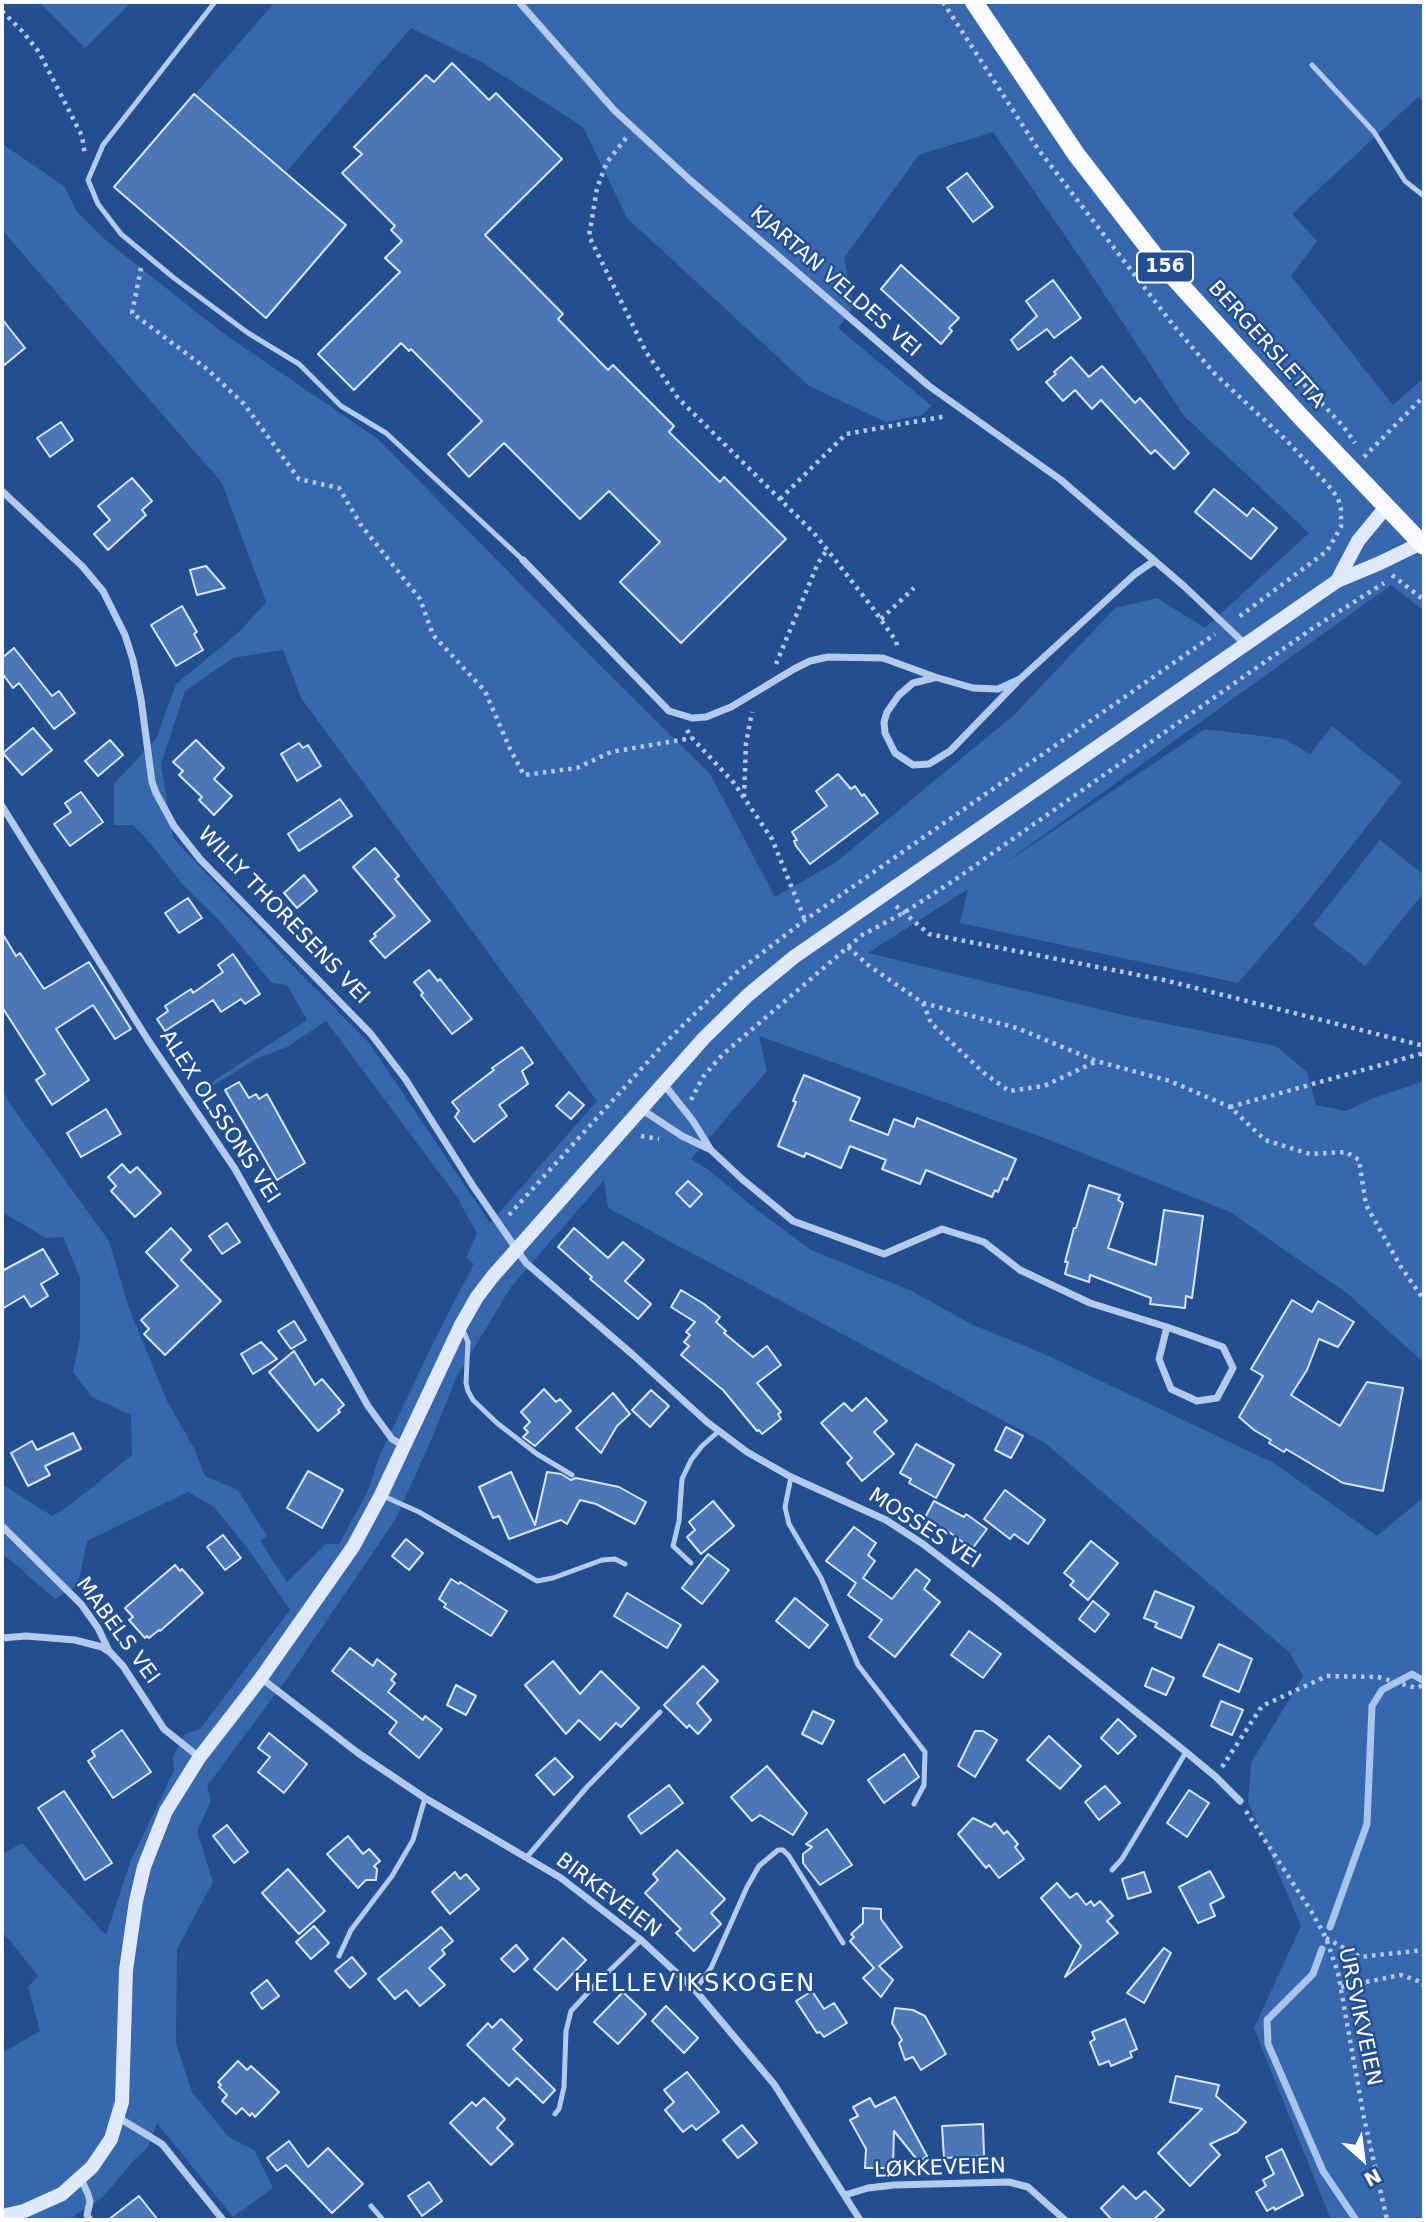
<!DOCTYPE html>
<html>
<head>
<meta charset="utf-8">
<style>
  body { margin:0 }
  #map { position:relative; width:1426px; height:2222px; overflow:hidden; background:#234e8f; font-family:"DejaVu Sans",sans-serif }
  canvas { display:block }
  .frame { position:absolute; inset:0; border:4px solid #fff; pointer-events:none }
  .north { position:absolute; left:1328px; top:2124px; width:70px; height:70px; -webkit-text-stroke:5px #234e8f; paint-order:stroke; rotate:152deg; font-size:19px; font-weight:700; line-height:28px; text-align:center; color:#fff }
  .north::after { content:''; display:block; margin:auto; width:24px; height:32px; background:#fff; clip-path:polygon(50% 0,100% 100%,50% 72%,0 100%) }
</style>
</head>
<body>
<div id="map">
<canvas width="1426" height="2222"></canvas>
<div class="frame"></div>
<div class="north">N</div>
</div>
<script>
const c = document.querySelector('canvas').getContext('2d');
c.lineJoin = 'round';
function paint(path, color) { c.fillStyle = color; c.fill(path, 'evenodd'); }
const poly = rows => new Path2D(rows.map(r => 'M' + r).join(''));
function trace(path, color, width, dash) { c.strokeStyle = color; c.lineWidth = width; c.lineCap = dash ? 'butt' : 'round'; c.setLineDash(dash || []); c.stroke(path); }
function label(font, color, halo, rows, align = 'center') {
  c.font = font + ' "DejaVu Sans",sans-serif'; c.lineWidth = 5; c.setLineDash([]); c.textBaseline = 'middle'; c.strokeStyle = halo; c.fillStyle = color; for (const [text, x, y, turn = 0] of rows) {
    c.save(); c.translate(x, y); c.rotate((+turn || 0) * Math.PI / 180); c.textAlign = isNaN(turn) ? turn : align; if (halo) c.strokeText(text, 0, 0); c.fillText(text, 0, 0); c.restore();
  }
}
const green = poly([
  [39,2,132,2,85,48],
  [275,2,1424,2,1424,101,1418,97,1292,214,1317,241,1291,276,1393,405,1424,378,1424,611,1391,585,1002,865,1205,729,1285,739,1310,754,1332,726,1402,782,1301,910,1238,983,960,923,968,889,868,953,1128,1016,1276,1046,1307,1072,1316,1105,1346,1111,1371,1099,1424,1081,1424,1363,1348,1294,1230,1212,1047,1139,759,1036,767,1071,691,1159,709,1170,748,1203,811,1250,912,1291,973,1325,1040,1352,1274,1463,1377,1536,1424,1497,1424,2220,1331,2220,1254,2028,1301,1926,1248,1802,1251,1763,1303,1676,1290,1653,1045,1443,608,1208,604,1180,511,1287,457,1376,429,1445,395,1520,289,1676,207,1786,211,1801,197,1831,213,1882,177,1949,176,2043,192,2092,228,2136,255,2151,273,2188,233,2217,157,2123,147,2149,135,2159,103,2197,68,2220,2,2220,2,2198,4,2197,2,2189,2,2053,40,2031,28,1987,38,1976,2,1931,2,1854,22,1843,106,1935,131,1860,174,1771,173,1757,185,1734,200,1729,290,1610,248,1549,214,1507,188,1492,87,1541,78,1585,55,1599,2,1553,2,1484,52,1516,70,1505,132,1455,131,1415,92,1397,73,1372,80,1338,80,1277,63,1237,46,1238,2,1212,2,1089,10,1104,109,1241,129,1308,167,1401,194,1448,205,1476,238,1490,267,1536,260,1541,287,1582,326,1544,339,1544,368,1491,379,1457,436,1337,474,1264,466,1258,477,1233,455,1194,326,1021,287,1047,256,1059,201,1093,198,1091,307,1020,287,985,272,983,217,918,182,884,151,844,133,825,114,825,114,784,156,739,176,684,239,632,266,602,222,483,2,230,2,144,64,186,77,212,109,243,223,333,378,439,599,664,710,774,775,897,836,862,1014,715,1115,608,1157,598,1205,628,1309,533,1184,416,1079,256,993,132,919,155,844,258,854,306,838,328,932,406,922,415,886,422,809,386,627,218,583,127,483,63,411,28,286,172,195,94],
  [283,650,301,698,597,1101,490,1223,370,1044,297,970,173,838,161,764,185,691,233,658],
  [1380,840,1424,875,1424,892,1365,966,1313,925]
]);
const stream = poly([
  [1330,1927,1367,1824,1372,1706,1382,1690,1412,1674,1424,1681],
  [1322,1949,1313,1974,1267,2020,1268,2044,1323,2171,1356,2220]
]);
const building = poly([
  [452,63,489,100,496,93,562,159,485,235,563,314,558,319,608,370,613,365,674,426,669,432,720,482,724,477,786,539,681,643,620,582,660,542,609,491,580,519,504,443,469,477,448,454,482,421,411,349,409,351,401,343,354,390,318,354,400,272,385,258,402,241,391,230,395,226,342,173,362,154,354,147,426,75,434,82,452,63],
  [194,94,346,225,266,318,114,187,194,94],
  [967,173,993,207,973,222,947,188,967,173],
  [901,265,959,318,949,328,952,331,941,344,881,289,901,265],
  [1053,280,1081,318,1054,338,1047,329,1018,350,1011,340,1037,316,1026,301,1053,280],
  [2,319,25,348,2,367,2,319],
  [1071,357,1089,377,1102,366,1135,403,1140,398,1189,453,1174,469,1155,450,1151,454,1101,400,1092,409,1075,390,1063,401,1046,382,1056,374,1054,372,1071,357],
  [61,422,73,440,50,457,37,438,61,422],
  [132,478,152,501,142,510,146,515,108,550,94,534,110,520,98,506,132,478],
  [1214,489,1247,516,1253,508,1277,528,1251,559,1195,512,1214,489],
  [206,566,225,588,197,595,190,570,206,566],
  [182,606,197,632,194,634,203,650,176,666,151,625,182,606],
  [14,648,52,696,59,691,75,713,54,729,19,683,13,688,2,673,2,658,14,648],
  [33,728,52,750,22,775,3,753,33,728],
  [110,740,123,755,98,776,85,761,110,740],
  [196,740,224,768,214,779,232,796,214,815,199,800,202,797,179,775,183,771,173,762,196,740],
  [299,743,303,748,308,745,321,766,297,781,281,754,299,743],
  [838,774,851,789,855,786,862,796,864,794,878,813,810,864,796,846,794,841,797,840,792,832,827,806,816,791,838,774],
  [81,792,103,822,70,846,54,824,71,812,65,803,81,792],
  [340,799,352,816,299,851,288,834,340,799],
  [375,848,399,876,395,879,430,921,385,958,370,941,376,936,374,934,395,916,353,867,375,848],
  [304,875,317,891,297,908,284,893,304,875],
  [188,898,202,918,179,933,165,913,188,898],
  [2,933,16,956,20,953,44,989,89,962,131,1029,115,1039,93,1005,56,1029,89,1080,52,1105,36,1080,45,1074,2,1007,2,933],
  [233,954,260,994,245,1004,241,999,221,1012,213,1000,165,1031,157,1019,168,1011,165,1006,191,989,193,993,223,972,218,965,233,954],
  [429,970,438,981,440,979,472,1019,452,1034,421,995,423,993,414,982,429,970],
  [522,1047,533,1063,522,1071,528,1084,499,1105,507,1116,474,1142,455,1117,459,1111,452,1102,494,1070,492,1068,522,1047],
  [804,1075,860,1098,850,1120,888,1135,894,1119,914,1127,917,1118,1016,1159,1007,1180,1004,1178,998,1192,995,1190,992,1197,926,1170,920,1184,882,1169,886,1160,850,1146,841,1168,806,1153,804,1157,778,1146,796,1102,793,1101,804,1075],
  [239,1082,249,1098,256,1094,259,1099,267,1094,305,1163,277,1180,225,1090,239,1082],
  [569,1092,584,1105,571,1119,556,1106,569,1092],
  [106,1109,121,1134,81,1157,67,1133,106,1109],
  [122,1164,130,1173,137,1167,161,1193,135,1217,111,1191,116,1186,108,1177,122,1164],
  [688,1181,702,1194,690,1207,676,1193,688,1181],
  [1089,1185,1120,1195,1118,1200,1123,1203,1108,1248,1156,1265,1164,1210,1203,1216,1192,1298,1186,1296,1185,1308,1150,1304,1151,1298,1090,1275,1089,1282,1065,1274,1068,1262,1065,1262,1074,1228,1076,1228,1089,1185],
  [227,1223,240,1242,222,1254,209,1236,227,1223],
  [171,1228,191,1250,181,1260,221,1301,165,1355,144,1334,149,1329,141,1320,178,1286,146,1252,171,1228],
  [574,1228,608,1258,623,1242,644,1260,625,1281,651,1304,638,1319,590,1279,592,1277,558,1247,574,1228],
  [43,1249,58,1274,41,1284,48,1296,31,1307,24,1296,2,1309,2,1271,43,1249],
  [681,1290,704,1304,720,1317,716,1322,726,1331,724,1333,753,1357,767,1346,781,1365,757,1383,781,1412,778,1414,781,1419,762,1434,759,1430,757,1431,723,1390,681,1355,689,1346,684,1342,690,1335,686,1332,695,1322,671,1307,681,1290],
  [1292,1300,1312,1312,1318,1301,1354,1322,1338,1347,1319,1339,1307,1370,1291,1395,1340,1426,1367,1382,1403,1388,1383,1491,1343,1483,1286,1449,1284,1452,1269,1443,1271,1440,1254,1430,1239,1417,1263,1376,1251,1369,1292,1300],
  [294,1321,306,1340,291,1349,278,1331,294,1321],
  [261,1342,277,1359,253,1374,241,1354,261,1342],
  [294,1351,315,1385,322,1379,344,1405,338,1410,340,1412,318,1431,269,1372,294,1351],
  [544,1389,556,1402,560,1399,571,1411,535,1446,523,1437,528,1432,524,1428,530,1422,521,1412,544,1389],
  [651,1390,669,1406,650,1427,632,1410,651,1390],
  [613,1393,630,1414,617,1426,601,1453,576,1428,613,1393],
  [866,1398,887,1421,874,1432,894,1454,862,1481,847,1463,852,1458,821,1423,844,1403,852,1411,866,1398],
  [1006,1427,1023,1436,1011,1458,995,1450,1006,1427],
  [73,1433,81,1449,45,1466,50,1475,28,1486,11,1453,32,1441,37,1450,73,1433],
  [916,1444,954,1465,936,1498,909,1483,911,1479,900,1473,916,1444],
  [308,1471,343,1490,322,1528,287,1508,308,1471],
  [511,1472,535,1525,547,1472,561,1474,571,1480,576,1478,619,1487,646,1502,635,1524,596,1504,580,1500,567,1524,561,1520,509,1539,499,1516,493,1518,479,1487,511,1472],
  [1005,1490,1045,1520,1028,1544,1014,1534,1010,1539,984,1519,1005,1490],
  [713,1501,734,1526,701,1554,687,1537,695,1530,689,1522,713,1501],
  [934,1501,964,1517,966,1514,987,1529,972,1549,945,1529,943,1532,923,1521,934,1501],
  [854,1527,876,1543,868,1555,875,1561,863,1578,892,1599,916,1569,930,1580,924,1589,940,1602,895,1657,869,1637,882,1620,848,1595,856,1583,826,1561,854,1527],
  [223,1535,241,1558,225,1570,207,1547,223,1535],
  [406,1539,423,1553,409,1570,392,1556,406,1539],
  [1091,1541,1118,1563,1088,1600,1070,1585,1074,1581,1064,1573,1091,1541],
  [708,1554,729,1570,702,1604,682,1588,708,1554],
  [175,1565,180,1571,182,1569,203,1593,160,1631,159,1630,149,1638,147,1636,145,1638,129,1620,133,1617,125,1608,175,1565],
  [451,1579,459,1584,460,1582,507,1611,491,1636,444,1607,446,1604,439,1599,451,1579],
  [1155,1591,1194,1607,1181,1638,1155,1627,1157,1623,1144,1618,1155,1591],
  [627,1593,681,1625,667,1648,614,1616,627,1593],
  [795,1598,828,1625,809,1648,776,1621,795,1598],
  [1093,1601,1109,1614,1095,1632,1079,1619,1093,1601],
  [969,1631,1001,1654,983,1678,951,1655,969,1631],
  [1219,1644,1252,1659,1239,1692,1203,1676,1219,1644],
  [350,1648,373,1666,377,1659,396,1674,391,1680,395,1683,388,1692,423,1720,425,1716,442,1729,419,1758,389,1733,397,1722,332,1671,350,1648],
  [553,1661,580,1694,601,1671,639,1708,621,1727,616,1723,600,1740,579,1720,566,1734,525,1685,553,1661],
  [703,1666,718,1681,697,1703,711,1720,698,1734,689,1725,687,1728,664,1705,703,1666],
  [1152,1668,1174,1678,1166,1695,1145,1686,1152,1668],
  [456,1685,476,1696,466,1715,447,1705,456,1685],
  [1221,1701,1243,1710,1232,1735,1211,1726,1221,1701],
  [813,1711,834,1721,822,1744,802,1734,813,1711],
  [1118,1719,1136,1736,1118,1754,1101,1738,1118,1719],
  [122,1730,151,1772,113,1798,88,1761,95,1756,92,1751,122,1730],
  [975,1731,983,1731,997,1740,975,1777,958,1766,975,1731],
  [269,1733,307,1764,284,1793,258,1772,270,1757,258,1748,269,1733],
  [1049,1736,1081,1766,1060,1789,1027,1760,1049,1736],
  [904,1754,919,1777,884,1803,868,1780,904,1754],
  [555,1758,573,1777,554,1795,536,1775,555,1758],
  [767,1766,807,1813,793,1835,760,1815,752,1821,731,1797,767,1766],
  [669,1785,683,1803,641,1834,628,1816,669,1785],
  [1105,1786,1120,1803,1099,1820,1085,1802,1105,1786],
  [1189,1790,1209,1803,1187,1837,1167,1823,1189,1790],
  [64,1791,112,1863,85,1880,38,1808,64,1791],
  [973,1818,991,1827,995,1823,1004,1834,1007,1831,1018,1844,1015,1847,1024,1859,999,1878,989,1865,986,1868,958,1834,973,1818],
  [227,1825,248,1852,234,1863,213,1836,227,1825],
  [827,1829,852,1865,820,1885,803,1863,803,1854,812,1847,806,1844,827,1829],
  [348,1836,363,1854,369,1849,380,1861,374,1866,377,1869,376,1880,366,1880,358,1888,327,1854,348,1836],
  [677,1850,725,1899,711,1913,721,1924,694,1951,676,1933,681,1929,645,1893,658,1880,653,1874,677,1850],
  [288,1869,325,1911,299,1934,262,1893,288,1869],
  [1210,1871,1224,1897,1210,1904,1215,1916,1198,1923,1179,1887,1210,1871],
  [455,1872,460,1879,466,1874,479,1889,450,1914,432,1892,455,1872],
  [1144,1872,1151,1892,1128,1899,1122,1879,1144,1872],
  [1057,1883,1070,1898,1077,1893,1086,1905,1091,1901,1094,1906,1100,1901,1113,1916,1107,1921,1118,1933,1065,1977,1081,1946,1041,1898,1057,1883],
  [863,1908,881,1909,881,1919,902,1947,879,1966,893,1980,881,1997,863,1978,874,1968,850,1941,854,1937,851,1934,863,1923,863,1908],
  [314,1926,329,1943,311,1959,296,1942,314,1926],
  [441,1927,453,1941,442,1950,445,1954,429,1968,445,1985,420,2006,406,1990,395,1999,378,1979,441,1927],
  [563,1938,586,1960,557,1990,534,1969,563,1938],
  [516,1945,528,1959,514,1972,501,1959,516,1945],
  [1164,1948,1171,1953,1144,2003,1127,1993,1164,1948],
  [352,1957,366,1974,350,1988,335,1971,352,1957],
  [267,1980,279,1996,262,2009,251,1993,267,1980],
  [812,1991,824,2009,834,2003,847,2023,824,2037,820,2032,817,2033,796,2001,812,1991],
  [623,1992,646,2014,618,2044,594,2022,623,1992],
  [666,2006,698,2038,684,2053,652,2021,666,2006],
  [895,2008,913,2010,925,2016,946,2054,921,2070,913,2057,905,2060,899,2043,902,2040,892,2023,895,2008],
  [501,2019,522,2040,513,2049,555,2090,543,2103,517,2078,509,2086,467,2045,488,2023,492,2028,501,2019],
  [1125,2019,1137,2049,1130,2052,1132,2057,1111,2066,1109,2061,1099,2065,1090,2042,1095,2039,1092,2032,1125,2019],
  [238,2061,247,2070,251,2066,279,2092,255,2117,252,2113,250,2116,242,2108,236,2114,222,2101,227,2095,219,2087,221,2085,218,2082,238,2061],
  [687,2072,719,2112,696,2130,692,2125,683,2132,665,2110,674,2102,664,2090,687,2072],
  [1176,2076,1219,2085,1216,2096,1246,2122,1237,2132,1210,2144,1220,2155,1190,2186,1158,2153,1202,2109,1170,2102,1176,2076],
  [895,2097,927,2156,919,2162,894,2131,893,2168,865,2168,866,2149,850,2120,858,2116,853,2107,870,2098,875,2107,895,2097],
  [484,2098,505,2119,497,2128,513,2144,491,2165,450,2123,472,2102,476,2106,484,2098],
  [983,2124,984,2156,944,2158,942,2126,983,2124],
  [742,2125,757,2143,738,2158,723,2140,742,2125],
  [289,2141,308,2167,328,2148,363,2184,332,2213,286,2165,277,2171,267,2158,289,2141],
  [1282,2149,1303,2195,1275,2210,1274,2207,1267,2211,1256,2192,1266,2186,1263,2180,1274,2174,1266,2157,1282,2149],
  [429,2182,442,2201,422,2216,408,2196,429,2182],
  [1123,2186,1136,2199,1145,2191,1164,2210,1153,2220,1112,2220,1101,2208,1123,2186],
  [139,2196,158,2220,108,2220,139,2196]
]);
const path = poly([
  [943,2,1038,149,1174,326,1214,373,1288,442,1328,485,1338,498,1341,509,1341,527,1327,551,1236,619],
  [2,11,23,32,39,52,82,136,85,155],
  [626,138,607,162,597,188,589,236,646,352,678,398,814,533,872,607,896,641,898,649],
  [141,268,132,313,207,369,244,404,299,479,339,488,361,525,420,599,433,635,485,691,510,749,524,775,577,768,611,752,692,738],
  [1298,378,1343,426,1355,443],
  [1364,457,1424,396],
  [780,499,846,434,947,416],
  [1392,575,1424,600],
  [881,619,914,588],
  [776,664,818,563,827,550],
  [687,730,692,738,734,783,772,839,805,920],
  [744,797,746,743,752,712],
  [896,906,929,934,1164,980,1424,1046],
  [848,947,868,965,923,1003,1017,1028,1096,1061,1170,1081,1230,1107,1265,1140,1310,1154,1346,1152,1359,1160,1366,1205,1401,1267,1424,1300],
  [923,1003,931,1023,984,1073,1009,1091,1044,1086,1095,1062],
  [691,1100,703,1077,722,1055,862,935,905,912,953,881,1313,628,1384,583],
  [1230,1107,1424,1053],
  [641,1136,659,1139],
  [509,1215,663,1045,736,973,805,920,1215,634],
  [1222,1767,1262,1706,1327,1676,1378,1677,1416,1688,1424,1685],
  [1246,1811,1311,1911,1326,1938,1338,1973,1364,2118,1387,2220],
  [1326,1938,1360,1957,1424,1950],
  [1341,1987,1401,1975,1421,1982,1424,1986]
]);
const service = poly([
  [215,2,103,145,88,180,98,204,121,234,174,278,248,333,299,364,341,406,386,433,523,560],
  [1312,65,1374,132,1405,181,1424,196],
  [462,1328,468,1342,466,1383,468,1391,473,1400,497,1423,537,1454,572,1475],
  [791,1477,785,1507,789,1524,821,1578,858,1665,925,1752,924,1785,914,1804],
  [381,1495,419,1512,537,1581,553,1578,602,1560,615,1559,625,1564],
  [691,1563,673,1546,679,1521,682,1479,691,1460,702,1446,719,1431],
  [526,1858,587,1787,660,1712],
  [1112,1870,1122,1859,1186,1752],
  [339,1956,351,1930,392,1876,413,1840,425,1798],
  [695,1990,711,1968,747,1887,759,1866,778,1850,783,1850,789,1856,843,1943],
  [555,2114,559,2109,564,2087,566,2031,571,2011,595,1985,641,1940],
  [371,2206,383,2220]
]);
const minor = poly([
  [519,2,614,110,690,180,929,386,1061,480,1185,587,1245,644],
  [2,491,82,566,103,591,125,635,133,660,141,699,152,782,156,793,174,826,200,859,371,1034,406,1080,473,1186,526,1263,632,1354,707,1422,747,1452,791,1477,886,1520,923,1544,996,1600,1186,1752,1216,1777,1240,1801],
  [523,560,669,711,692,718,706,717,731,707,794,669,810,661,828,657,883,658,935,677,973,688,998,689,1020,679,1135,574,1154,561],
  [934,678,913,683,899,695,887,712,884,722,885,733,895,753,913,765,929,764,950,751,1017,682],
  [2,806,148,1040,235,1169,368,1406,392,1439,404,1446],
  [663,1083,693,1121,711,1150,742,1179,793,1221,884,1254,942,1229,984,1242,1020,1270,1090,1303,1167,1327,1223,1347,1233,1368,1217,1398,1197,1401,1171,1389,1159,1359,1167,1327],
  [641,1109,682,1136,709,1149],
  [2,1526,81,1604,98,1628,109,1651,123,1666,164,1729,199,1757],
  [2,1638,26,1636,75,1640,102,1647,108,1651],
  [261,1678,358,1753,425,1798,561,1878,641,1940,695,1990,774,2084,860,2220],
  [119,2118,162,2144,223,2220],
  [81,2179,88,2194,90,2202,87,2215,90,2220],
  [845,2195,868,2188,894,2185,1009,2182,1028,2187,1065,2220]
]);
const secondary = poly([
  [1337,581,1358,541,1386,507],
  [2,2216,24,2211,62,2194,92,2167,111,2139,122,2102,126,1970,136,1901,144,1867,166,1811,199,1758,261,1678,353,1547,381,1495,461,1325,477,1297,493,1276,704,1038,748,995,794,957,1337,581,1380,563,1421,543]
]);
const primary = poly([
  [974,2,1076,154,1157,259,1300,416,1424,546]
]);
const shields = [
  [1165,267,56]
];
const shieldNames = [
  ["156",1165,267]
];
const streetNames = [
  ["KJARTAN VELDES VEI",835,282,41],
  ["BERGERSLETTA",1266,345,48],
  ["WILLY THORESENS VEI",283,916,46],
  ["ALEX OLSSONS VEI",219,1117,57],
  ["MOSSES VEI",924,1529,33],
  ["MABELS VEI",117,1631,54],
  ["BIRKEVEIEN",608,1896,37],
  ["URSVIKVEIEN",1359,2017,78],
  ["LØKKEVEIEN",940,2169,-2]
];
const quarterNames = [
  ["HELLEVIKSKOGEN",695,1985]
];
paint(green, '#3767ac');
trace(stream, '#a7c5ed', 7);
paint(building, '#4b77b6');
trace(building, '#d8e6f9', 2);
trace(path, '#b3caec', 4.5, [3.5, 5]);
trace(service, '#b3caec', 5);
trace(minor, '#b3caec', 7);
trace(secondary, '#dfe9f9', 14);
trace(primary, '#f8faff', 18);
for (const [x, y, w] of shields) { const box = new Path2D(); box.roundRect(x - w / 2, y - 15.5, w, 31, 5); c.fillStyle = '#234e8f'; c.fill(box); trace(box, '#fff', 2); }
label('bold 19px', '#fff', null, shieldNames);
label('21px', '#fff', '#234e8f', streetNames);
c.letterSpacing = '2px';
label('24px', '#fff', '#234e8f', quarterNames);
c.letterSpacing = '0px';
</script>
</body>
</html>
